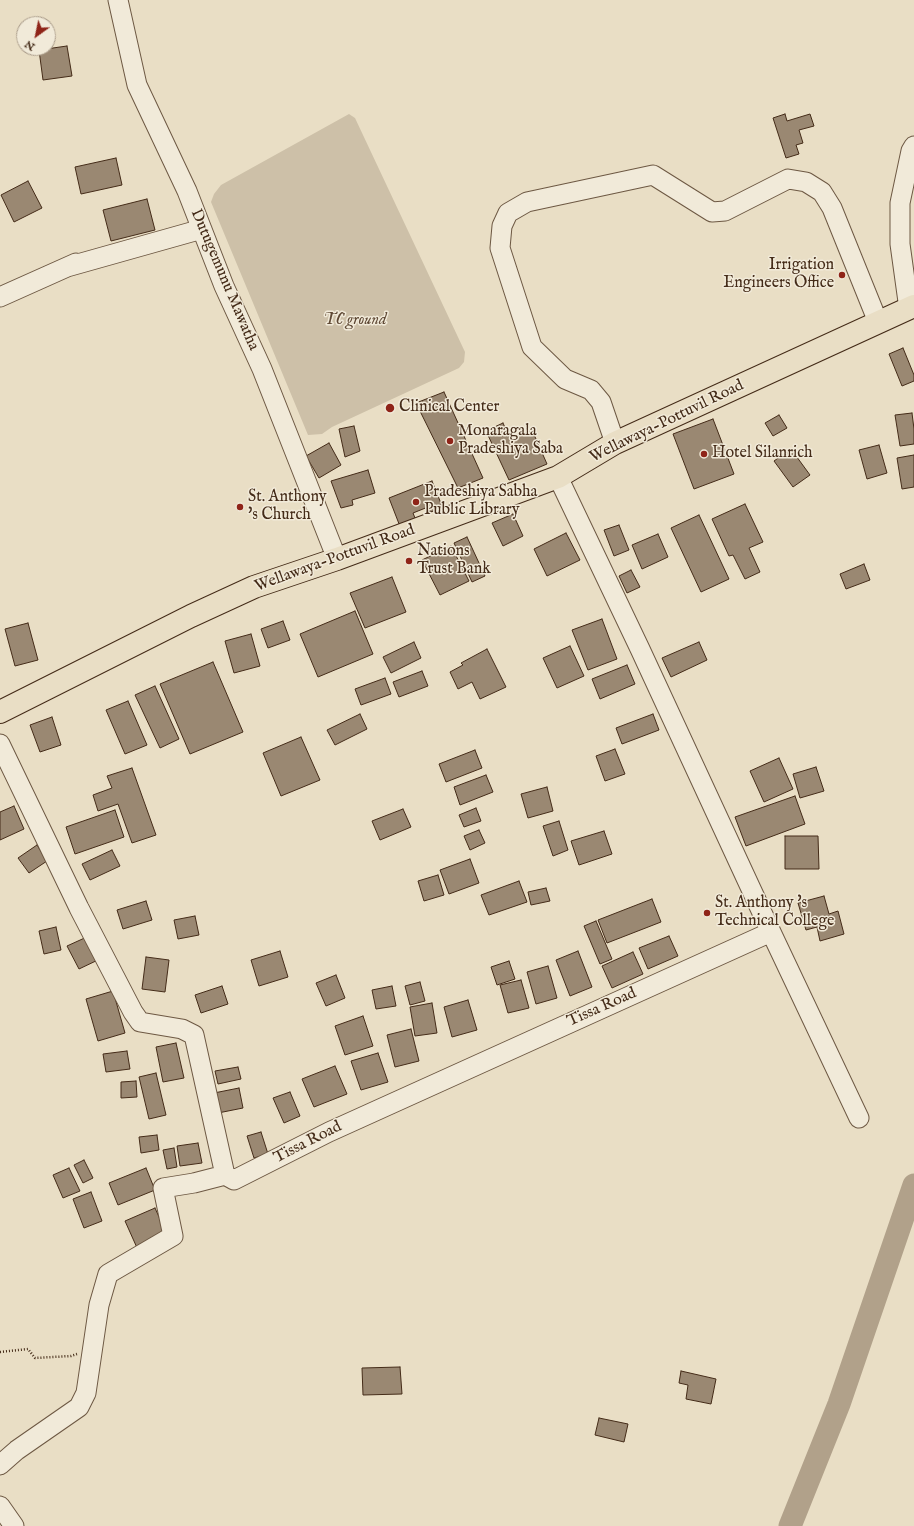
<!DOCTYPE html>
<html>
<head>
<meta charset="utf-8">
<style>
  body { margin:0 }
  #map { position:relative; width:914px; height:1526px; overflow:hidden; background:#e9dec5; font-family:"IM FELL English",serif }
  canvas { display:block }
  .north { position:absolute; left:16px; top:16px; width:40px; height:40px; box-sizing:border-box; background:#f1ead9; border:1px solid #ac9e8c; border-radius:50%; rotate:213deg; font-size:11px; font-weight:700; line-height:16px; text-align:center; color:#442b18 }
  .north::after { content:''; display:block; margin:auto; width:14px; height:18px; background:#8f2418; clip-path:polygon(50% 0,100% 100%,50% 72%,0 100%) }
</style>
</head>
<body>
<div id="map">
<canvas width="914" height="1526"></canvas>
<div class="north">N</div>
</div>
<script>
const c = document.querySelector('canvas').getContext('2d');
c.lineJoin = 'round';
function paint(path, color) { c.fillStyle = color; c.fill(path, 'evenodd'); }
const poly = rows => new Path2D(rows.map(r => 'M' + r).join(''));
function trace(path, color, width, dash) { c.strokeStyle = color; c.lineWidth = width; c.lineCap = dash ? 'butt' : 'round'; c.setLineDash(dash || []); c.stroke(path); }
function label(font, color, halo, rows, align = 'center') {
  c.font = font + ' "IM FELL English",serif'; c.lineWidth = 3; c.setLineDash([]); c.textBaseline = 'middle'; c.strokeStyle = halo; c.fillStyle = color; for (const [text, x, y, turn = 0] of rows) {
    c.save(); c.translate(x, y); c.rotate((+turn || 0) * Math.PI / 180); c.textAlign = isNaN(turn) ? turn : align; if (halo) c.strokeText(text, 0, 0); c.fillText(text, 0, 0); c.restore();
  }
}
const green = poly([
  [349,114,355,118,465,352,464,362,459,368,332,427,322,434,308,435,211,202,214,194,221,185]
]);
const river = poly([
  [790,1526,839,1404,914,1185]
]);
const building = poly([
  [67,46,72,76,43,80,39,50,67,46],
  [785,114,787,121,810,114,814,126,799,130,803,143,796,145,799,154,786,158,773,118,785,114],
  [116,158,122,185,81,194,75,167,116,158],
  [28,181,42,208,14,222,1,195,28,181],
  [147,199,155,230,111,241,103,210,147,199],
  [903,348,914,375,914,381,902,386,889,354,903,348],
  [444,392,483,478,458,488,416,403,444,392],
  [912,413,914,429,914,444,900,446,895,415,912,413],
  [779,415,787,428,773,436,765,423,779,415],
  [713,419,734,474,694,489,673,434,713,419],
  [503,423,510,439,532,430,547,464,509,480,486,431,503,423],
  [354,426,360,451,345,457,339,429,354,426],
  [329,443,341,465,319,478,306,456,329,443],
  [879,445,887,473,867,479,859,450,879,445],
  [791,449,810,475,793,487,774,461,791,449],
  [914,455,914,487,902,489,897,458,914,455],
  [368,470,375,493,352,500,353,505,341,508,331,481,368,470],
  [432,481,444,511,431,516,428,507,413,513,417,523,401,529,389,498,432,481],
  [745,504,763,542,749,548,760,572,745,579,733,555,729,556,712,519,745,504],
  [513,514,523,536,503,546,492,523,513,514],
  [699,515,729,579,701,592,671,528,699,515],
  [619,525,629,550,614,556,604,530,619,525],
  [566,533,580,560,547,576,534,549,566,533],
  [658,534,668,557,642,569,632,545,658,534],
  [467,537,485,576,472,582,454,543,467,537],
  [451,546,469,581,440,595,422,560,451,546],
  [864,564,870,580,846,589,840,574,864,564],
  [631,570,640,587,627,593,619,576,631,570],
  [392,577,406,612,365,628,350,593,392,577],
  [355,611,373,654,318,677,300,634,355,611],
  [602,619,617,659,588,670,572,630,602,619],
  [283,621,290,640,268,648,261,629,283,621],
  [28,623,38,660,15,666,5,629,28,623],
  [251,634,260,666,234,673,225,641,251,634],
  [414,642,421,658,391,673,383,657,414,642],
  [699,642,707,660,671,677,662,658,699,642],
  [570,646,584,676,557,688,543,658,570,646],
  [487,649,506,687,480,699,472,682,458,689,450,672,463,665,461,663,487,649],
  [213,662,243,732,190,754,160,684,213,662],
  [627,665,635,684,600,699,592,679,627,665],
  [422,671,428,686,399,697,393,682,422,671],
  [385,678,391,694,361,705,355,689,385,678],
  [155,686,179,739,160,748,135,695,155,686],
  [128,701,147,745,125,754,106,710,128,701],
  [360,714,367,729,335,745,327,730,360,714],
  [653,714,659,730,622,744,616,728,653,714],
  [52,717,61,745,40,752,30,725,52,717],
  [301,737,320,780,281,796,263,753,301,737],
  [615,749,625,774,605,781,596,756,615,749],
  [475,750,482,768,446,782,439,764,475,750],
  [779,758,793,789,764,802,750,771,779,758],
  [816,767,824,791,800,798,793,774,816,767],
  [132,768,156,835,132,843,118,804,98,811,93,795,112,788,107,776,132,768],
  [486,775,493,792,460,805,454,787,486,775],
  [547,787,553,811,528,818,521,794,547,787],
  [795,796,805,824,746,846,735,817,795,796],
  [14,806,24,829,0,840,0,812,14,806],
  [476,808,481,821,464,827,459,815,476,808],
  [403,809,411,827,380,840,372,821,403,809],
  [115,810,124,837,75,854,66,827,115,810],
  [559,821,568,850,553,856,543,826,559,821],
  [479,830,485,843,470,850,464,836,479,830],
  [604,831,612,854,579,865,571,841,604,831],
  [785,836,818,836,819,869,785,869,785,836],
  [37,845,47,861,29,873,18,858,37,845],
  [112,850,120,866,90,880,82,864,112,850],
  [470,859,479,883,449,894,440,870,470,859],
  [438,875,444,895,424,901,418,881,438,875],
  [519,881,527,902,489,915,481,895,519,881],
  [546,888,550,901,531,905,528,892,546,888],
  [824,896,829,914,838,911,844,934,820,941,817,927,806,930,798,903,824,896],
  [652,899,661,922,607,943,598,920,652,899],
  [146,901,152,920,123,929,117,910,146,901],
  [195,916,199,935,178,939,174,920,195,916],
  [596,921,612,959,600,964,584,926,596,921],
  [56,927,61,950,44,954,39,931,56,927],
  [89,936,100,959,79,969,67,946,89,936],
  [669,936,678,956,648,969,639,948,669,936],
  [280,951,288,977,259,986,251,960,280,951],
  [578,951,592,987,570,996,556,960,578,951],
  [633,952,643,974,612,988,602,966,633,952],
  [146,957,169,960,165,992,142,989,146,957],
  [509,961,515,979,497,985,491,967,509,961],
  [548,966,557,998,536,1004,527,972,548,966],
  [336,975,345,998,326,1006,316,983,336,975],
  [521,980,529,1008,508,1013,500,985,521,980],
  [420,982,425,1001,410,1005,405,986,420,982],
  [222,986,228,1004,201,1013,195,995,222,986],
  [392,986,396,1006,376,1009,372,990,392,986],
  [113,991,125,1033,98,1041,86,999,113,991],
  [468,1000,477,1030,452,1037,444,1007,468,1000],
  [432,1003,437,1033,415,1036,410,1007,432,1003],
  [363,1016,373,1046,345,1055,335,1026,363,1016],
  [411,1029,419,1061,395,1067,387,1035,411,1029],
  [176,1043,184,1078,163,1082,156,1047,176,1043],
  [127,1051,130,1069,106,1072,103,1054,127,1051],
  [378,1053,388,1082,361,1090,351,1061,378,1053],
  [335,1066,347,1094,314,1107,302,1079,335,1066],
  [238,1067,241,1079,218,1084,215,1071,238,1067],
  [156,1073,166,1115,149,1119,139,1077,156,1073],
  [136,1081,137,1097,121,1098,121,1082,136,1081],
  [239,1088,243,1108,218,1113,214,1093,239,1088],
  [290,1092,300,1116,284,1123,273,1098,290,1092],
  [261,1132,268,1154,254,1158,247,1136,261,1132],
  [157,1135,159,1150,141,1153,139,1137,157,1135],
  [198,1143,202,1163,180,1166,177,1146,198,1143],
  [174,1148,177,1167,167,1169,163,1150,174,1148],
  [84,1160,93,1178,83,1183,74,1165,84,1160],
  [69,1168,80,1191,63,1198,53,1175,69,1168],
  [146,1168,155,1190,118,1205,109,1183,146,1168],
  [91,1192,102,1221,84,1228,73,1199,91,1192],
  [155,1208,168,1237,138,1250,125,1221,155,1208],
  [400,1367,402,1394,363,1395,362,1368,400,1367],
  [681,1371,716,1379,711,1404,686,1399,688,1385,679,1383,681,1371],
  [599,1418,628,1424,624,1442,595,1435,599,1418]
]);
const path = poly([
  [0,1352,28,1349,35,1358,71,1356,77,1354]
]);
const minor = poly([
  [118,0,137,85,187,191,224,286,262,369,337,559],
  [67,267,202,229],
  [0,297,76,263],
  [909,309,900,244,900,203,911,151,914,146],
  [615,443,601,402,591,390,565,379,532,347,500,248,502,226,508,213,527,202,653,175,712,212,725,211,788,179,806,182,822,192,832,208,878,322],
  [558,477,640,649,771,932],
  [0,744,79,908,133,1012,140,1022,182,1029,194,1035,225,1175,234,1180,329,1132,771,932,859,1118],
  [0,1465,17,1450,79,1407,86,1393,99,1305,108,1274,173,1236,163,1188,194,1183,225,1175],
  [0,1506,14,1526]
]);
const highway = poly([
  [0,712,191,616,254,587,337,559,558,477,615,443,914,306]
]);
const markers = [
  [842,275,4,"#8f2418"],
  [390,408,5,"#8f2418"],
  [450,441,4,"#8f2418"],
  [704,454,4,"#8f2418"],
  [416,502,4,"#8f2418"],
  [240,507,4,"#8f2418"],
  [409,561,4,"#8f2418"],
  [707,913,4,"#8f2418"]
];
const poiNames = [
  ["Irrigation",834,266,"right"],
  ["Engineers Office",834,284,"right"],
  ["Clinical Center",399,408],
  ["Monaragala",458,432],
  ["Pradeshiya Saba",458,450],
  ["Hotel Silanrich",712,454],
  ["Pradeshiya Sabha",424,493],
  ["Public Library",424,511],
  ["St. Anthony",248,498],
  ["'s Church",248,516],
  ["Nations",417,552],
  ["Trust Bank",417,570],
  ["St. Anthony 's",715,904],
  ["Technical College",715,922]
];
const streetNames = [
  ["Dutugemunu Mawatha",224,280,67],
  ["Wellawaya-Pottuvil Road",667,422,-26],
  ["Wellawaya-Pottuvil Road",335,559,-20],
  ["Tissa Road",602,1008,-24],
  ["Tissa Road",308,1143,-27]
];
const parkNames = [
  ["TC ground",355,321]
];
paint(green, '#cdc0a8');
trace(river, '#b1a18a', 23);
paint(building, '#9a8872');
trace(building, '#442b18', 1);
trace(minor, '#6d5843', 21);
trace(highway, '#442b18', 24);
trace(path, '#442b18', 2.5, [1, 2]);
trace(minor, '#f1ead9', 19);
trace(highway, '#e9dec5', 22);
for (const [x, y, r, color] of markers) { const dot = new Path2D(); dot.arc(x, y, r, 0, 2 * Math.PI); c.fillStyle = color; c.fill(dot); trace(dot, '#f1ead9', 1.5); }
label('16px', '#442b18', '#f1ead9', poiNames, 'left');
label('16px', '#442b18', '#f1ead9', streetNames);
label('italic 16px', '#5f4935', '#f1ead9', parkNames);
</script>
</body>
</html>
